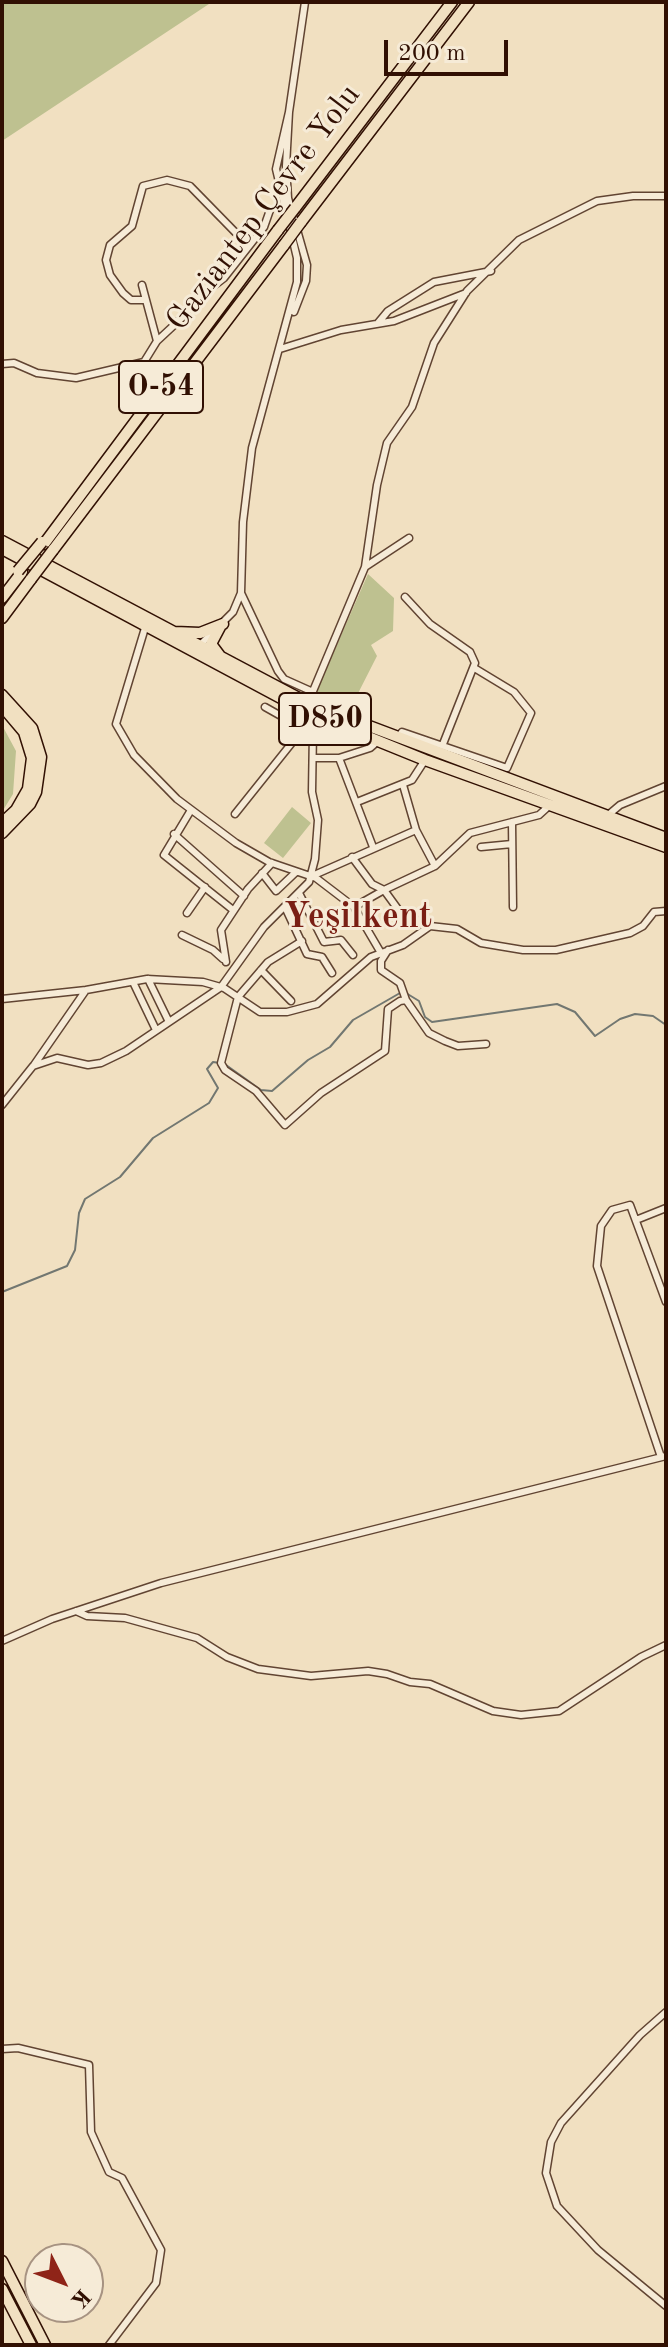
<!DOCTYPE html>
<html>
<head>
<meta charset="utf-8">
<style>
  body { margin:0 }
  #map { position:relative; width:668px; height:2347px; overflow:hidden; background:#f1e0c1; font-family:"Old Standard TT",serif }
  canvas { display:block }
  .frame { position:absolute; inset:0; border:4px solid #311003; pointer-events:none }
  .north { position:absolute; left:24px; top:2243px; width:80px; height:80px; box-sizing:border-box; background:#f6ebd7; border:2px solid #a79382; border-radius:50%; rotate:132deg; font-size:22px; font-weight:700; line-height:32px; text-align:center; color:#311003 }
  .north::after { content:''; display:block; margin:auto; width:28px; height:36px; background:#8f2418; clip-path:polygon(50% 0,100% 100%,50% 72%,0 100%) }
  .scale { position:absolute; left:384px; top:40px; width:124px; height:36px; box-sizing:border-box; border:4px solid #311003; border-top:0; padding-left:10px; font-size:24px; line-height:28px; white-space:nowrap; color:#311003; -webkit-text-stroke:6px #f6ebd7; paint-order:stroke }
</style>
</head>
<body>
<div id="map">
<canvas width="668" height="2347"></canvas>
<div class="frame"></div>
<div class="north">K</div>
<div class="scale">200 m</div>
</div>
<script>
const c = document.querySelector('canvas').getContext('2d');
c.lineJoin = 'round';
function paint(path, color) { c.fillStyle = color; c.fill(path, 'evenodd'); }
const poly = rows => new Path2D(rows.map(r => 'M' + r).join(''));
function trace(path, color, width, dash) { c.strokeStyle = color; c.lineWidth = width; c.lineCap = dash ? 'butt' : 'round'; c.setLineDash(dash || []); c.stroke(path); }
function label(font, color, halo, rows, align = 'center') {
  c.font = font + ' "Old Standard TT",serif'; c.lineWidth = 6; c.setLineDash([]); c.textBaseline = 'middle'; c.strokeStyle = halo; c.fillStyle = color; for (const [text, x, y, turn = 0] of rows) {
    c.save(); c.translate(x, y); c.rotate((+turn || 0) * Math.PI / 180); c.textAlign = isNaN(turn) ? turn : align; if (halo) c.strokeText(text, 0, 0); c.fillText(text, 0, 0); c.restore();
  }
}
const green = poly([
  [2,2,212,2,2,141],
  [368,574,394,598,393,631,371,645,377,656,349,711,314,697],
  [2,725,16,751,13,794,2,812],
  [292,807,311,823,283,858,264,843]
]);
const stream = poly([
  [406,993,419,1001,425,1017,432,1022,557,1004,575,1012,595,1036,620,1019,635,1014,653,1016,666,1025],
  [226,1065,261,1090,272,1091,308,1060,330,1047,353,1020,400,993],
  [2,1292,67,1266,75,1250,79,1213,85,1199,120,1177,153,1138,209,1103,218,1088,207,1069,213,1062,220,1063]
]);
const minor = poly([
  [142,285,157,341],
  [146,300,131,300,123,293,110,275,106,260,110,245,132,226,143,186,167,180,190,186,235,232,251,241],
  [294,312,306,281,307,265,288,198,286,166,289,112,305,2],
  [378,323,388,311,434,282,491,271],
  [280,349,341,330,394,321,466,293],
  [2,364,14,363,37,373,76,378,144,362,157,341,186,314,194,301,224,278,264,227,270,210],
  [365,567,409,538],
  [241,593,278,671,284,679,313,692],
  [405,597,430,624,470,652,475,663,443,744],
  [145,628,116,724,134,755,177,799,236,843,269,862,316,878,354,907,381,953],
  [200,645,233,612,241,593,243,522,252,448,297,282,297,258,276,169,289,112],
  [308,703,365,567,377,485,387,443,412,407,434,343,467,291,519,240,597,201,633,196,666,196],
  [265,707,297,725,299,734],
  [398,738,402,732,507,768,531,713,514,692,476,669],
  [314,758,339,758,370,748,378,741],
  [339,758,373,847],
  [403,785,416,830,435,866],
  [357,802,412,780,425,760],
  [191,810,164,855,233,910],
  [235,814,299,734,313,734],
  [607,816,620,805,666,786],
  [512,822,513,907],
  [174,834,244,896],
  [481,847,512,844],
  [352,857,372,884,384,890,435,866,470,833,539,815,550,805],
  [262,873,276,891,296,872],
  [312,876,416,830],
  [299,893,324,942,341,940,353,955],
  [285,907,307,954,322,957,332,973],
  [354,907,384,890,400,912,430,926,457,929,481,943,523,950,556,950,630,933,643,926,654,912,666,911],
  [187,913,205,887],
  [182,935,213,950,223,959],
  [302,941,268,962,238,997,221,1063,225,1070,256,1091,285,1125,321,1093,385,1051,388,1009,400,1001,406,1000,429,1033,445,1041,458,1046,486,1044],
  [388,950,381,961,381,970,400,983,406,1000],
  [226,962,221,930,248,889,272,863],
  [261,970,291,1001],
  [148,979,169,1022],
  [133,982,156,1030],
  [2,999,86,990],
  [34,1065,86,990,147,979,203,982,224,988,260,1012,287,1012,317,1004,371,957,403,945,430,926],
  [2,1105,33,1066,57,1058,88,1065,101,1063,126,1051,221,987,264,927,309,882,315,859,318,820,312,792,313,731,309,713],
  [636,1220,666,1208],
  [661,1457,597,1266,601,1226,612,1210,630,1205,666,1302],
  [76,1611,87,1616,125,1618,197,1638,227,1657,258,1669,311,1676,368,1671,387,1674,410,1682,430,1684,493,1711,521,1715,559,1711,641,1657,666,1645],
  [2,1641,52,1619,161,1583,666,1456],
  [666,2012,640,2035,561,2123,551,2142,546,2173,557,2206,598,2250,666,2306],
  [2,2049,18,2048,89,2065,91,2132,109,2172,122,2178,161,2250,156,2283,109,2345]
]);
const highway = poly([
  [295,208,452,2],
  [301,222,469,2],
  [2,541,308,703,666,838],
  [44,544,278,230],
  [2,549,309,713,425,760,666,847],
  [53,550,284,245],
  [2,598,22,572],
  [2,618,31,579],
  [175,632,200,633,223,624],
  [220,656,211,644,220,627],
  [2,695,32,728,41,757,36,792,30,804,2,833],
  [2,706,24,732,32,758,28,789,16,810,2,823],
  [2,2261,45,2345],
  [2,2289,31,2345]
]);
const highwayBridge = poly([
  [278,230,295,208],
  [284,245,301,222],
  [18,571,42,542],
  [31,579,53,550]
]);
const shields = [
  [161,387,84],
  [325,719,92]
];
const shieldNames = [
  ["O-54",161,387],
  ["D850",325,719]
];
const streetNames = [
  ["Gaziantep Çevre Yolu",264,208,-53]
];
const quarterNames = [
  ["Yeşilkent",358,918]
];
paint(green, '#bec190');
trace(stream, '#727771', 2);
trace(minor, '#614432', 9);
trace(highway, '#311003', 13);
trace(minor, '#f6ebd7', 6);
trace(highway, '#f1e0c1', 10);
trace(highwayBridge, '#311003', 13, []);
trace(highwayBridge, '#f1e0c1', 10);
for (const [x, y, w] of shields) { const box = new Path2D(); box.roundRect(x - w / 2, y - 26, w, 52, 6); c.fillStyle = '#f6ebd7'; c.fill(box); trace(box, '#311003', 2); }
label('bold 30px', '#311003', null, shieldNames);
label('32px', '#311003', '#f6ebd7', streetNames);
label('bold 36px', '#7a1f14', '#f6ebd7', quarterNames);
</script>
</body>
</html>
